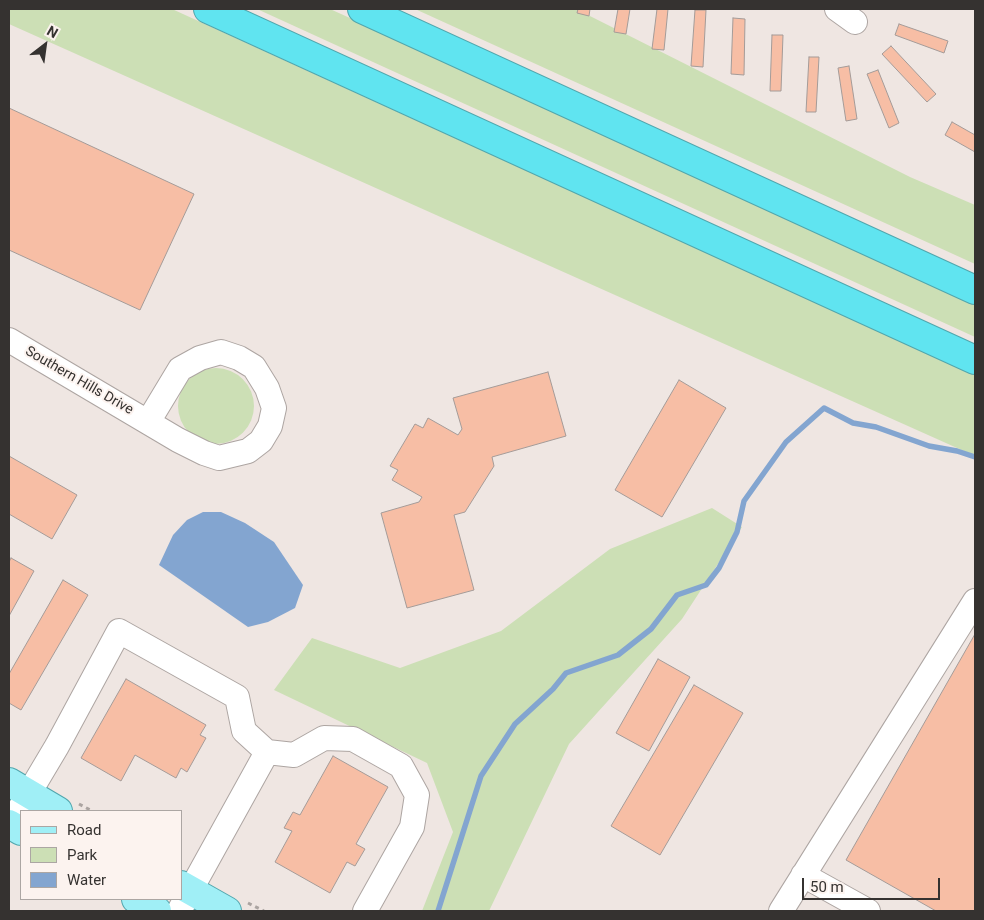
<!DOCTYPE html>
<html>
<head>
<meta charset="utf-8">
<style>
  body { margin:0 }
  #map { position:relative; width:984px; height:920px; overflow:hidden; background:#efe6e2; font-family:Roboto,sans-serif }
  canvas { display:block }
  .frame { position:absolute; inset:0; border:10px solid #353230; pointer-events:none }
  .legend { position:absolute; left:20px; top:810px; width:162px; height:90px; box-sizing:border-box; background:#fcf3ef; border:1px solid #aca6a3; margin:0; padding:6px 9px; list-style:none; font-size:15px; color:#353230 }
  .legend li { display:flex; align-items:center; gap:10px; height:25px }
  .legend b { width:25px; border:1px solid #aca6a3 }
  .north { position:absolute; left:20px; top:20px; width:50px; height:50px; -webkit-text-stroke:4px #fcf3ef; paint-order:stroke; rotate:30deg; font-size:14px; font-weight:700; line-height:20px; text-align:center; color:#353230 }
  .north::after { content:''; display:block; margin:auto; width:18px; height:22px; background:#353230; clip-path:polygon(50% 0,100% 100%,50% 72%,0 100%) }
  .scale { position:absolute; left:802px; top:878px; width:138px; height:22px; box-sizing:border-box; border:2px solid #353230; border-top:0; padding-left:6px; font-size:15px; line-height:18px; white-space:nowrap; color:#353230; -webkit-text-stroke:4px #fcf3ef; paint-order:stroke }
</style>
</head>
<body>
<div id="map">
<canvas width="984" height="920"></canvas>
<div class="frame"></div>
<ul class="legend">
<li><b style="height:6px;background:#a0eff6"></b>Road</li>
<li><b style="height:14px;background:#ccdfb5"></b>Park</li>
<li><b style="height:14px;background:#83a5d0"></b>Water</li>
</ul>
<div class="north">N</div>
<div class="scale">50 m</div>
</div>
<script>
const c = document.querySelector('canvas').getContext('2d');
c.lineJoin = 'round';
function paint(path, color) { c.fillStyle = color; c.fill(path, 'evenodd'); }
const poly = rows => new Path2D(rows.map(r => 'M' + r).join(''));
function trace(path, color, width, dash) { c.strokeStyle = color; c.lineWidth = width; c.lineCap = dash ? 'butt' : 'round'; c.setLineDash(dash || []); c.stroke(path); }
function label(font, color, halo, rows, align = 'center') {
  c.font = font + ' Roboto,sans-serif'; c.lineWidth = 4; c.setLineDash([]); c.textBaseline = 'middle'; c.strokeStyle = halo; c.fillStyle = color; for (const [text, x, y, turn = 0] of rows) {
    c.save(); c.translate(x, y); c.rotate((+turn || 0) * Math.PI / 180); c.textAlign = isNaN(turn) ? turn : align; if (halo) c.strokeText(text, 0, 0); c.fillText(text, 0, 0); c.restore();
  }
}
const green = poly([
  [9,9,172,9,975,375,975,456,9,24],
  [257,9,330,9,716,184,975,303,975,337],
  [415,9,576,9,910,177,975,205,975,264],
  '178 406a38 38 0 1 1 76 0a38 38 0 1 1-76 0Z',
  [712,508,742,527,682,619,569,744,489,911,422,911,453,832,427,763,274,690,312,638,400,668,501,631,610,549]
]);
const water = poly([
  [203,512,221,512,245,523,274,542,303,585,295,608,268,622,248,627,159,565,173,535,187,520]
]);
const stream = poly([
  [438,911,481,776,515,724,553,689,566,673,618,655,651,629,677,595,706,585,719,568,737,532,744,501,786,442,824,408,853,423,876,427,929,446,957,451,975,457]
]);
const building = poly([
  [578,9,590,9,589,16,577,13,578,9],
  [618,9,630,9,626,34,614,32,618,9],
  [657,9,668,9,664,50,652,49,657,9],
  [695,10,706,10,703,67,691,66,695,10],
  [733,18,745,19,744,75,731,74,733,18],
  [899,24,948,41,944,53,895,35,899,24],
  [772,35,783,35,781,91,770,91,772,35],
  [891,46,936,94,927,102,882,54,891,46],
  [809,57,819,57,816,112,806,112,809,57],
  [849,66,857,119,846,121,838,68,849,66],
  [878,70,899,123,889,128,867,74,878,70],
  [9,108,194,194,140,310,9,250,9,108],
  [952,122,975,135,975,152,945,135,952,122],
  [548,372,566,436,492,457,494,466,465,512,454,515,474,590,407,608,381,513,419,502,422,497,392,480,398,470,390,466,415,424,423,428,428,418,458,435,462,429,453,398,548,372],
  [679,380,726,408,662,517,615,490,679,380],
  [9,456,77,495,52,539,9,514,9,456],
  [11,558,34,571,9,616,9,562,11,558],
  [63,580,88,595,21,710,9,703,9,674,63,580],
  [975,634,975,911,936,911,846,860,975,634],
  [658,659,690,677,649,751,616,733,658,659],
  [126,679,206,725,200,735,206,738,187,772,181,768,176,778,135,755,121,781,81,758,126,679],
  [694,685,743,713,660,855,611,826,694,685],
  [333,756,388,787,356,844,365,849,355,866,347,862,330,893,275,862,292,831,284,828,293,812,300,815,333,756]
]);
const path = poly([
  [79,804,92,811],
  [248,903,264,911]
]);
const minor = poly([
  [837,9,855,22],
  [9,340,178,440,204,453,219,458,248,451,261,441,270,426,274,408,267,388,254,367,239,358,221,352,200,358,180,369,148,422],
  [267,752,294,755,324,738,353,739,401,766,417,795,412,827,365,911],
  [10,825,57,746,119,631,237,697,244,731,267,752,179,911],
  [803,875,868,911],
  [781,911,975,601]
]);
const major = poly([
  [9,782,58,811],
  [9,824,21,831],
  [181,885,227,911],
  [136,899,157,911]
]);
const highway = poly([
  [208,9,975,360],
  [362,9,975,290]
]);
const streetNames = [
  ["Southern Hills Drive",79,381,30]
];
paint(green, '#ccdfb5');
paint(water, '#83a5d0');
trace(stream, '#83a5d0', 5.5);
paint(building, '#f7bea5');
trace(building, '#a49b98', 1);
trace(minor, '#ada5a2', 26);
trace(major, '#51a6ad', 30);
trace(highway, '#51a6ad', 30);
trace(path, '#aba4a1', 3, [4, 4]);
trace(minor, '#fff', 24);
trace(major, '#a0eff6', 28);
trace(highway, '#60e4f0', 28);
label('14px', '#353230', '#fcf3ef', streetNames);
</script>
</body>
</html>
